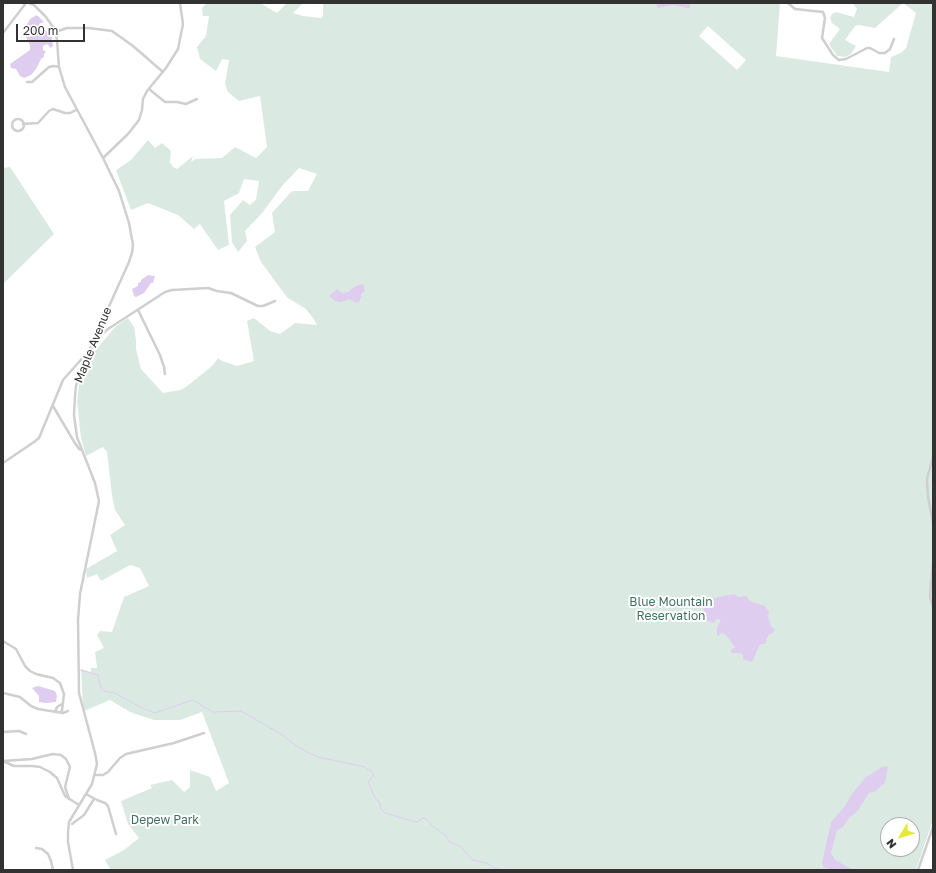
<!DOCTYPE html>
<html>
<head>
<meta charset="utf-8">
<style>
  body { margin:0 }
  #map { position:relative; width:936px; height:873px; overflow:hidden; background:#fff; font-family:"Golos Text",sans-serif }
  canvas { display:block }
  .frame { position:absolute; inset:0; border:4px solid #323232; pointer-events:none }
  .north { position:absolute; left:880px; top:817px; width:40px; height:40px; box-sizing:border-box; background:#fff; border:1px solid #adadad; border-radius:50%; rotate:232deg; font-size:11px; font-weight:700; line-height:16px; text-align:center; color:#323232 }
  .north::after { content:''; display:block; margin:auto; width:14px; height:18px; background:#e3e935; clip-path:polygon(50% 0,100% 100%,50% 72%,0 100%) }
  .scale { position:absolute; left:16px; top:24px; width:69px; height:18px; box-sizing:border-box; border:2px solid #323232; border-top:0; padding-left:5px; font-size:12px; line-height:14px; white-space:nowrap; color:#323232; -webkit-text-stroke:3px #fff; paint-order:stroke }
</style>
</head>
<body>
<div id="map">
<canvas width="936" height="873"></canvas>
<div class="frame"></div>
<div class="north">N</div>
<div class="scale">200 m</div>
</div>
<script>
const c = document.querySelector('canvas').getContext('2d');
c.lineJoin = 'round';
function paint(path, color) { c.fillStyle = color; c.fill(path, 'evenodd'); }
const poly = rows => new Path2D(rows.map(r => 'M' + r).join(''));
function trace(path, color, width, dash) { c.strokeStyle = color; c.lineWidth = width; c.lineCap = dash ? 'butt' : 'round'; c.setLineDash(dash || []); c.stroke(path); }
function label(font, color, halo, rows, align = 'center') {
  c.font = font + ' "Golos Text",sans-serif'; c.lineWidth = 4; c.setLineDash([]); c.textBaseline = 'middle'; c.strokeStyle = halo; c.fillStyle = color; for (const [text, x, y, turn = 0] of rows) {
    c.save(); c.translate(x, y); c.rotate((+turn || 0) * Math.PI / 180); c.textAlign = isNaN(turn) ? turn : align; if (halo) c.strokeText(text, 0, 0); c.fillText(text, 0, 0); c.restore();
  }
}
const green = poly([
  [207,3,260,3,277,13,287,3,303,3,293,13,303,16,321,18,323,16,323,3,780,3,776,56,889,72,891,57,901,53,906,48,916,13,903,3,875,28,859,25,855,26,845,40,856,46,851,54,845,57,837,56,829,44,840,29,832,23,830,18,832,14,836,12,854,17,857,9,853,3,933,3,933,820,916,870,107,870,110,869,105,860,124,850,139,838,128,824,121,801,152,788,150,785,172,780,184,792,190,787,190,770,210,777,216,791,229,783,202,712,180,720,154,720,130,712,110,700,84,711,83,706,81,669,91,672,91,668,97,668,95,652,104,648,97,635,100,631,112,632,124,597,149,586,140,568,130,565,101,581,97,574,87,578,86,569,117,551,110,535,125,525,115,510,112,495,107,452,103,447,86,456,81,438,77,402,79,385,85,365,95,351,115,327,128,318,134,327,136,340,136,349,141,369,163,393,180,390,186,387,212,366,218,358,222,361,237,366,254,361,247,321,254,318,270,331,280,334,295,323,317,325,313,318,306,309,288,298,286,296,261,262,255,247,275,232,272,213,292,191,308,191,317,174,299,168,282,186,263,212,245,231,247,241,238,252,232,242,230,215,243,200,250,205,256,200,259,181,244,179,239,193,224,201,229,245,218,250,200,224,194,229,178,215,148,203,131,210,116,170,131,160,148,140,155,148,162,143,171,151,170,162,173,167,177,169,193,156,191,162,195,159,222,158,235,147,256,158,267,147,260,96,239,101,228,92,225,84,229,60,222,59,216,71,200,59,197,47,206,36,209,16,203,16,202,8],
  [708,26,746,60,737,70,699,36],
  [888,825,912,825,912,849,888,849],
  [10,167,54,234,3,284,3,168]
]);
const water = poly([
  [656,3,690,3,690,8,688,8,673,5,658,8,657,7],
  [37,15,44,22,39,24,39,27,42,31,51,32,53,46,51,48,47,44,43,46,43,50,46,52,44,54,44,57,41,59,36,69,31,75,24,78,20,76,16,69,11,68,10,64,30,50,30,45,25,35,25,28,30,19],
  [148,275,155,276,153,283,151,283,144,293,136,297,134,296,132,289,138,286,138,283,141,282,141,280],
  [363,284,365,291,361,294,361,297,359,302,356,303,350,299,341,302,335,301,329,296,337,289,342,293,348,292,356,286],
  [734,594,738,597,746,596,750,601,765,606,769,612,768,617,771,626,775,630,773,633,769,634,765,644,760,644,752,662,743,659,743,655,741,653,731,653,731,650,735,647,725,634,721,633,720,635,717,636,717,626,721,621,720,620,716,619,714,623,705,620,703,618,704,604,706,602,715,598],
  [38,686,55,691,57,696,56,702,46,703,39,702,39,696,32,688],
  [888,766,885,783,874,792,869,793,857,812,850,817,842,828,837,830,831,853,835,860,853,870,830,870,827,868,824,868,822,863,831,822,845,806,851,795,866,777,882,767]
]);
const stream = poly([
  [80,670,98,675,101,688,104,691,115,693,142,708,155,713,193,700,213,712,241,711,281,734,297,746,309,753,318,757,365,767,371,771,374,775,368,782,375,798,380,803,380,808,385,813,415,822,420,821,421,819,425,818,435,828,445,835,450,842,461,847,473,860,486,863,499,870]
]);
const minor = poly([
  [29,3,34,5,46,17,55,30,57,40,59,67,65,87,103,158,119,191,129,223,133,245,132,253,129,262,83,364,76,386,75,396,74,415,77,437,95,483,99,501,80,594,78,620,79,693,95,753,97,764,92,784,69,822,68,832,68,842,73,870],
  [788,3,795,9,823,12,825,18,822,38,833,55,839,60,846,59,867,48,870,48,879,53,885,53,890,49,894,39],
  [55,32,67,28,89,28,112,31,133,46,163,72],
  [3,33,26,3],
  [27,82,32,82,49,67,54,66,59,67],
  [149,89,165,102,177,102,186,104,197,99],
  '12 125a6 6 0 1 1 12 0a6 6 0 1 1-12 0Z',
  [23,124,38,123,49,111,53,109,65,113,70,113,76,110],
  [103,158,128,134,139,120,142,110,143,99,147,91,166,68,178,49,183,24,180,3],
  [138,310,160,355,164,367,165,374],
  [89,350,95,345,101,335,108,329,165,292,172,290,208,288,217,291,231,293,258,306,263,306,275,301],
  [53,406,73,440,79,449,82,450],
  [933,457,927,479,928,497,933,523],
  [3,463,34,442,39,438,63,380,86,354],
  [933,562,930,597,933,606],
  [3,641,16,649,25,666,30,671,36,674,53,678,60,683,64,694,62,710,61,712],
  [3,693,20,697,31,706,38,709,63,713,68,711],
  [55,712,57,707,62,704],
  [3,732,19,731,26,734],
  [3,761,32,759,53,754,61,755,66,759,70,767,65,787,69,799],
  [3,761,14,766,33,766,40,767,50,772,57,778,65,796,79,805],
  [95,775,103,775,108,772,120,758,126,754,174,743,204,733],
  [86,794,97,800,105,803,108,806,116,834],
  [72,824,84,815,94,799],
  [36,848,42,849,48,854,51,861,53,870],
  [918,870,933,827]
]);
const streetNames = [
  ["Maple Avenue",93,345,-68]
];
const parkNames = [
  ["Blue Mountain",671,602],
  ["Reservation",671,616],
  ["Depew Park",165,820]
];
paint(green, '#daeae3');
paint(water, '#decdee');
trace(stream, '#decdee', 1);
trace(minor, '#cfcfcf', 2.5);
label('12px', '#323232', '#fff', streetNames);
label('12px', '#3e705e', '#fff', parkNames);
</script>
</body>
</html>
